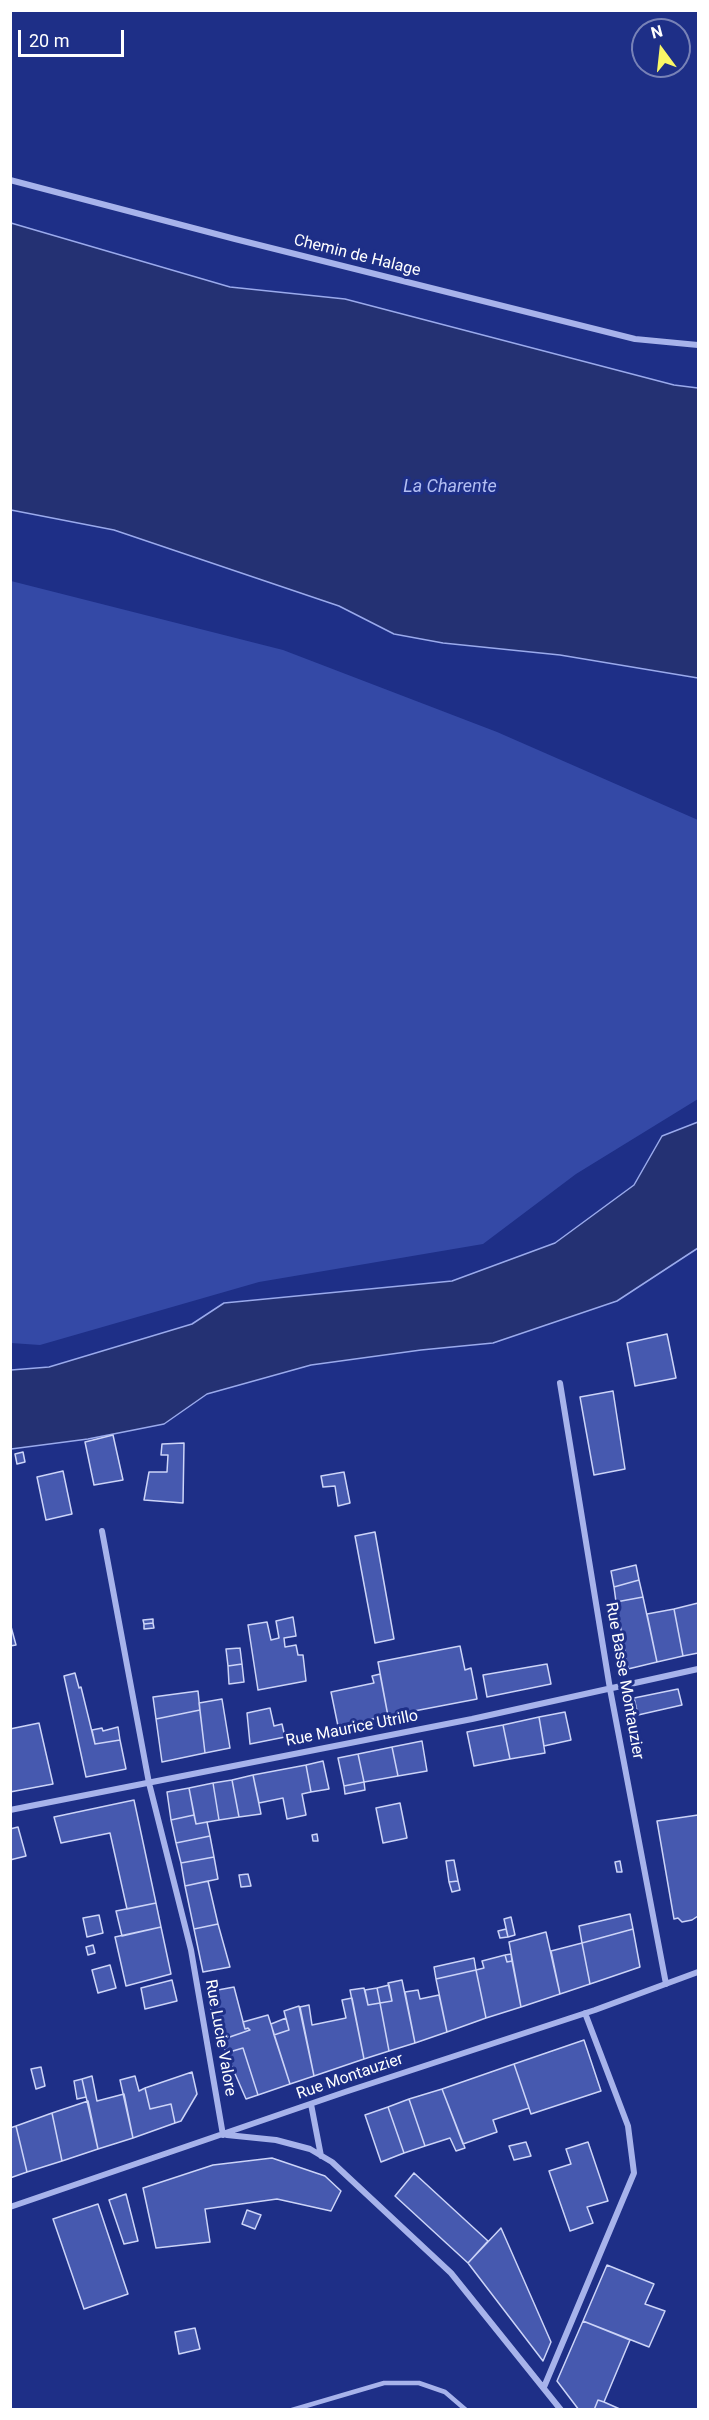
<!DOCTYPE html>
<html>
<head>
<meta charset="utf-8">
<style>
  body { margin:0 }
  #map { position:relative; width:709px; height:2420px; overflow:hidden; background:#1e2f87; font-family:Roboto,sans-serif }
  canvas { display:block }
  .frame { position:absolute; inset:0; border:12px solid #fff; pointer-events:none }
  .north { position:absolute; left:631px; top:18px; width:60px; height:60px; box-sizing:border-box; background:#1e2f87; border:2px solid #7882b7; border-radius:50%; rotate:345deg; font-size:16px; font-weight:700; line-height:24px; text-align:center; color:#fff }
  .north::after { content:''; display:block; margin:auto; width:21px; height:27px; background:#faf766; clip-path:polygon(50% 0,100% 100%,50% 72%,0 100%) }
  .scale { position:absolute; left:18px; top:30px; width:106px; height:27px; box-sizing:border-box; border:3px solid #fff; border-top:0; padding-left:8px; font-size:18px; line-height:21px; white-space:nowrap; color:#fff; -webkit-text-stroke:4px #1e2f87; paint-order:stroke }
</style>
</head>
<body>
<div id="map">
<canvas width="709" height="2420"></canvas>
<div class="frame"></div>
<div class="north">N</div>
<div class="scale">20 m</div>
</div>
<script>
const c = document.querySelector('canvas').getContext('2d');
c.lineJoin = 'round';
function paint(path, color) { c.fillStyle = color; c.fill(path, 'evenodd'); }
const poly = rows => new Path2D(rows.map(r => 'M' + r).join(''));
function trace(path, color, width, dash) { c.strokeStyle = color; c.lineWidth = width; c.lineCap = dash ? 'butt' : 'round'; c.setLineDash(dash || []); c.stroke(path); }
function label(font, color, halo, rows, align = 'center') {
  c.font = font + ' Roboto,sans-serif'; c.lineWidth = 6; c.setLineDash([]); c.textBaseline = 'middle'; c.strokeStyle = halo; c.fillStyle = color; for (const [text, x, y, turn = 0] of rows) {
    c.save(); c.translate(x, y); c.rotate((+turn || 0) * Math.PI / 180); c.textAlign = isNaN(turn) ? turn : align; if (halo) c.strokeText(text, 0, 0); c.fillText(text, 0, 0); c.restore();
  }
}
const green = poly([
  [11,581,283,650,497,732,698,820,698,1099,576,1174,483,1244,259,1282,40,1345,11,1343]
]);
const water = poly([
  [11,223,230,287,345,299,674,385,698,388,698,678,560,655,443,643,394,634,339,606,114,530,11,510,11,223],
  [698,1122,698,1248,617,1301,493,1343,421,1350,311,1365,207,1394,164,1424,88,1439,11,1449,11,1370,49,1367,192,1324,224,1303,452,1281,555,1243,634,1185,662,1136,698,1122]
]);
const building = poly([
  [667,1334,676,1378,635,1386,627,1343,667,1334],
  [613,1391,625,1469,594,1475,580,1397,613,1391],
  [113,1435,123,1480,94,1485,85,1442,113,1435],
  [184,1443,183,1503,144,1500,149,1472,167,1472,168,1455,161,1455,162,1444,184,1443],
  [23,1452,25,1462,17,1464,15,1454,23,1452],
  [63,1471,72,1514,46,1520,37,1477,63,1471],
  [344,1472,350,1503,338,1506,335,1486,323,1487,321,1476,344,1472],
  [375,1532,394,1639,375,1643,355,1536,375,1532],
  [636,1565,639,1580,614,1587,611,1571,636,1565],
  [639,1580,643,1597,616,1602,614,1587,639,1580],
  [643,1597,657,1662,628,1669,616,1602,643,1597],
  [698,1603,698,1653,683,1656,674,1609,698,1603],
  [674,1609,683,1656,657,1662,647,1614,674,1609],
  [293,1617,296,1636,284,1638,285,1647,296,1645,298,1655,303,1655,306,1681,258,1690,248,1625,267,1622,271,1640,279,1638,276,1621,293,1617],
  [153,1619,153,1623,144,1624,143,1620,153,1619],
  [10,1623,16,1645,10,1646,10,1623],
  [153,1623,154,1628,144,1629,144,1624,153,1623],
  [460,1646,465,1670,471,1668,477,1699,388,1716,378,1662,460,1646],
  [240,1648,242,1664,228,1666,226,1649,240,1648],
  [242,1664,244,1682,229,1684,228,1666,242,1664],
  [547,1664,551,1684,487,1697,483,1675,547,1664],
  [75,1673,79,1688,81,1687,95,1744,120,1740,126,1769,86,1777,64,1676,75,1673],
  [380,1674,388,1716,338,1726,331,1692,374,1683,372,1676,380,1674],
  [678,1689,682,1705,638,1715,634,1698,678,1689],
  [198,1691,200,1710,156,1719,153,1697,198,1691],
  [222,1699,230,1748,205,1753,199,1703,222,1699],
  [270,1708,274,1726,282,1724,285,1737,250,1744,247,1713,270,1708],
  [200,1710,205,1753,162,1762,156,1719,200,1710],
  [565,1712,571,1740,544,1746,539,1717,565,1712],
  [539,1717,545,1753,510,1759,503,1725,539,1717],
  [39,1723,53,1784,10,1792,10,1729,39,1723],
  [503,1725,510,1759,474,1766,467,1732,503,1725],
  [118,1727,120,1740,95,1744,92,1730,102,1728,103,1731,118,1727],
  [422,1741,427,1771,398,1776,392,1747,422,1741],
  [392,1747,398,1776,364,1782,358,1754,392,1747],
  [358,1754,364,1782,344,1786,338,1758,358,1754],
  [323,1761,329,1789,311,1792,306,1765,323,1761],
  [306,1765,311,1792,302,1794,306,1815,287,1819,283,1798,259,1803,253,1775,306,1765],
  [253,1775,261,1814,239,1817,232,1780,253,1775],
  [232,1780,239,1817,219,1820,213,1783,232,1780],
  [364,1782,365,1790,345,1794,344,1786,364,1782],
  [213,1783,219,1820,196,1824,189,1788,213,1783],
  [189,1788,194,1815,171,1820,167,1792,189,1788],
  [134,1800,156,1903,127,1909,110,1833,61,1843,54,1817,134,1800],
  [400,1803,407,1838,383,1843,376,1808,400,1803],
  [194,1815,196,1824,207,1822,210,1836,176,1843,171,1820,194,1815],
  [698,1815,698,1916,692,1920,682,1922,678,1918,674,1919,657,1821,698,1815],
  [18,1827,26,1856,10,1860,10,1829,18,1827],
  [317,1834,318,1841,313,1841,312,1835,317,1834],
  [210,1836,214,1857,181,1863,176,1843,210,1836],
  [214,1857,218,1879,185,1886,181,1863,214,1857],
  [454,1860,458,1881,449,1882,446,1861,454,1860],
  [620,1861,622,1872,617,1872,615,1862,620,1861],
  [248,1874,251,1886,241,1887,239,1875,248,1874],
  [208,1881,218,1924,194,1929,185,1886,208,1881],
  [458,1881,460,1890,452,1892,449,1882,458,1881],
  [156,1903,161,1927,122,1936,116,1911,156,1903],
  [630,1914,633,1929,582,1943,579,1926,630,1914],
  [99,1915,103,1933,87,1937,83,1918,99,1915],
  [511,1917,515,1935,508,1937,504,1919,511,1917],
  [218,1924,230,1967,203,1972,194,1929,218,1924],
  [161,1927,171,1974,126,1986,115,1937,161,1927],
  [506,1929,508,1937,500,1938,498,1931,506,1929],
  [633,1929,640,1967,590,1984,582,1943,633,1929],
  [546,1932,560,1994,521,2007,509,1942,546,1932],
  [582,1943,590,1984,560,1994,551,1951,582,1943],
  [93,1945,95,1953,88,1955,86,1947,93,1945],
  [511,1954,512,1961,507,1962,505,1955,511,1954],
  [505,1955,507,1962,512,1961,521,2007,486,2018,476,1970,484,1968,482,1961,505,1955],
  [474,1958,476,1970,436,1979,434,1967,474,1958],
  [110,1965,116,1988,98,1993,92,1970,110,1965],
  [476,1970,486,2018,447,2032,436,1979,476,1970],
  [172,1980,177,2001,145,2009,141,1988,172,1980],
  [402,1980,415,2043,389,2051,380,2003,392,2001,388,1983,402,1980],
  [389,1985,392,2001,380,2003,377,1988,389,1985],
  [234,1987,245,2029,248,2028,250,2030,221,2040,212,2014,207,1992,234,1987],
  [364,1988,368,2005,380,2003,389,2051,364,2059,350,1990,364,1988],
  [377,1988,380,2003,368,2005,365,1990,377,1988],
  [418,1990,420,1999,439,1995,447,2032,415,2043,405,1992,418,1990],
  [352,1998,364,2059,314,2076,300,2007,309,2005,312,2025,346,2018,342,2000,352,1998],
  [299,2006,314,2076,290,2084,274,2035,289,2030,284,2011,299,2006],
  [268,2015,290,2084,258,2095,243,2048,226,2053,221,2040,250,2030,248,2028,245,2029,243,2022,268,2015],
  [286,2018,289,2030,274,2035,271,2024,286,2018],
  [584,2040,601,2091,531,2114,514,2064,584,2040],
  [243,2048,258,2095,246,2099,226,2053,243,2048],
  [514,2064,529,2108,493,2120,497,2132,463,2144,442,2089,514,2064],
  [41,2067,45,2086,36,2089,31,2069,41,2067],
  [192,2072,197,2094,181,2121,175,2123,171,2104,150,2109,145,2088,192,2072],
  [92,2076,97,2101,124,2094,133,2138,98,2149,82,2079,92,2076],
  [135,2076,139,2091,145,2088,150,2109,171,2104,175,2123,133,2138,120,2080,135,2076],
  [82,2079,86,2097,77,2099,74,2081,82,2079],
  [442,2089,465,2148,456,2151,450,2138,425,2146,409,2099,442,2089],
  [409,2099,425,2146,404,2153,388,2107,409,2099],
  [88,2101,98,2149,62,2161,52,2113,88,2101],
  [388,2107,404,2153,381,2162,365,2115,388,2107],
  [52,2113,62,2161,27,2172,16,2126,52,2113],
  [16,2126,27,2172,10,2178,10,2128,16,2126],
  [526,2142,531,2156,514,2160,509,2146,526,2142],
  [588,2142,608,2201,587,2207,593,2223,570,2231,549,2171,571,2164,566,2149,588,2142],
  [272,2158,325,2176,341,2191,331,2211,277,2199,205,2209,210,2242,156,2248,143,2188,213,2165,272,2158],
  [414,2173,488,2241,468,2263,395,2196,414,2173],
  [126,2194,138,2241,124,2244,109,2200,126,2194],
  [98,2204,128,2294,84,2309,53,2219,98,2204],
  [247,2210,261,2215,255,2229,242,2224,247,2210],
  [501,2228,551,2342,543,2361,468,2263,501,2228],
  [607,2265,654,2284,645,2304,665,2311,649,2347,583,2321,607,2265],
  [583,2321,630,2340,604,2402,598,2400,594,2410,579,2410,557,2381,583,2321],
  [195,2328,200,2349,179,2354,175,2332,195,2328],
  [598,2400,604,2402,622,2410,594,2410,598,2400]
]);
const service = poly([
  [292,2410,384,2383,419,2383,445,2392,466,2410]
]);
const minor = poly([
  [10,180,235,239,635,339,698,345],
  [560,1383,610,1689,666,1984],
  [102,1531,149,1783,191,1950,223,2135],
  [10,1810,472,1719,698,1669],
  [311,2104,321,2156],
  [227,2135,276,2140,310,2149,332,2162,451,2273,561,2410],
  [10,2207,345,2092,595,2010,698,1972],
  [544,2387,634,2173,628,2126,585,2013]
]);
const streetNames = [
  ["Chemin de Halage",357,256,14],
  ["Rue Basse Montauzier",624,1681,80],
  ["Rue Maurice Utrillo",352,1729,-11],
  ["Rue Lucie Valore",220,2038,80],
  ["Rue Montauzier",350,2077,-19]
];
const waterNames = [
  ["La Charente",450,487]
];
paint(green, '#3449a6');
paint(water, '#243173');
trace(water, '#9aaaec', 1.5);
paint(building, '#4659af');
trace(building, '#ccd4f8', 1.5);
trace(service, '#a7b3eb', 4.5);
trace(minor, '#a7b3eb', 6);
label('16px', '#fff', '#1e2f87', streetNames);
label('italic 18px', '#b2bef2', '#1e2f87', waterNames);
</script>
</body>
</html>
